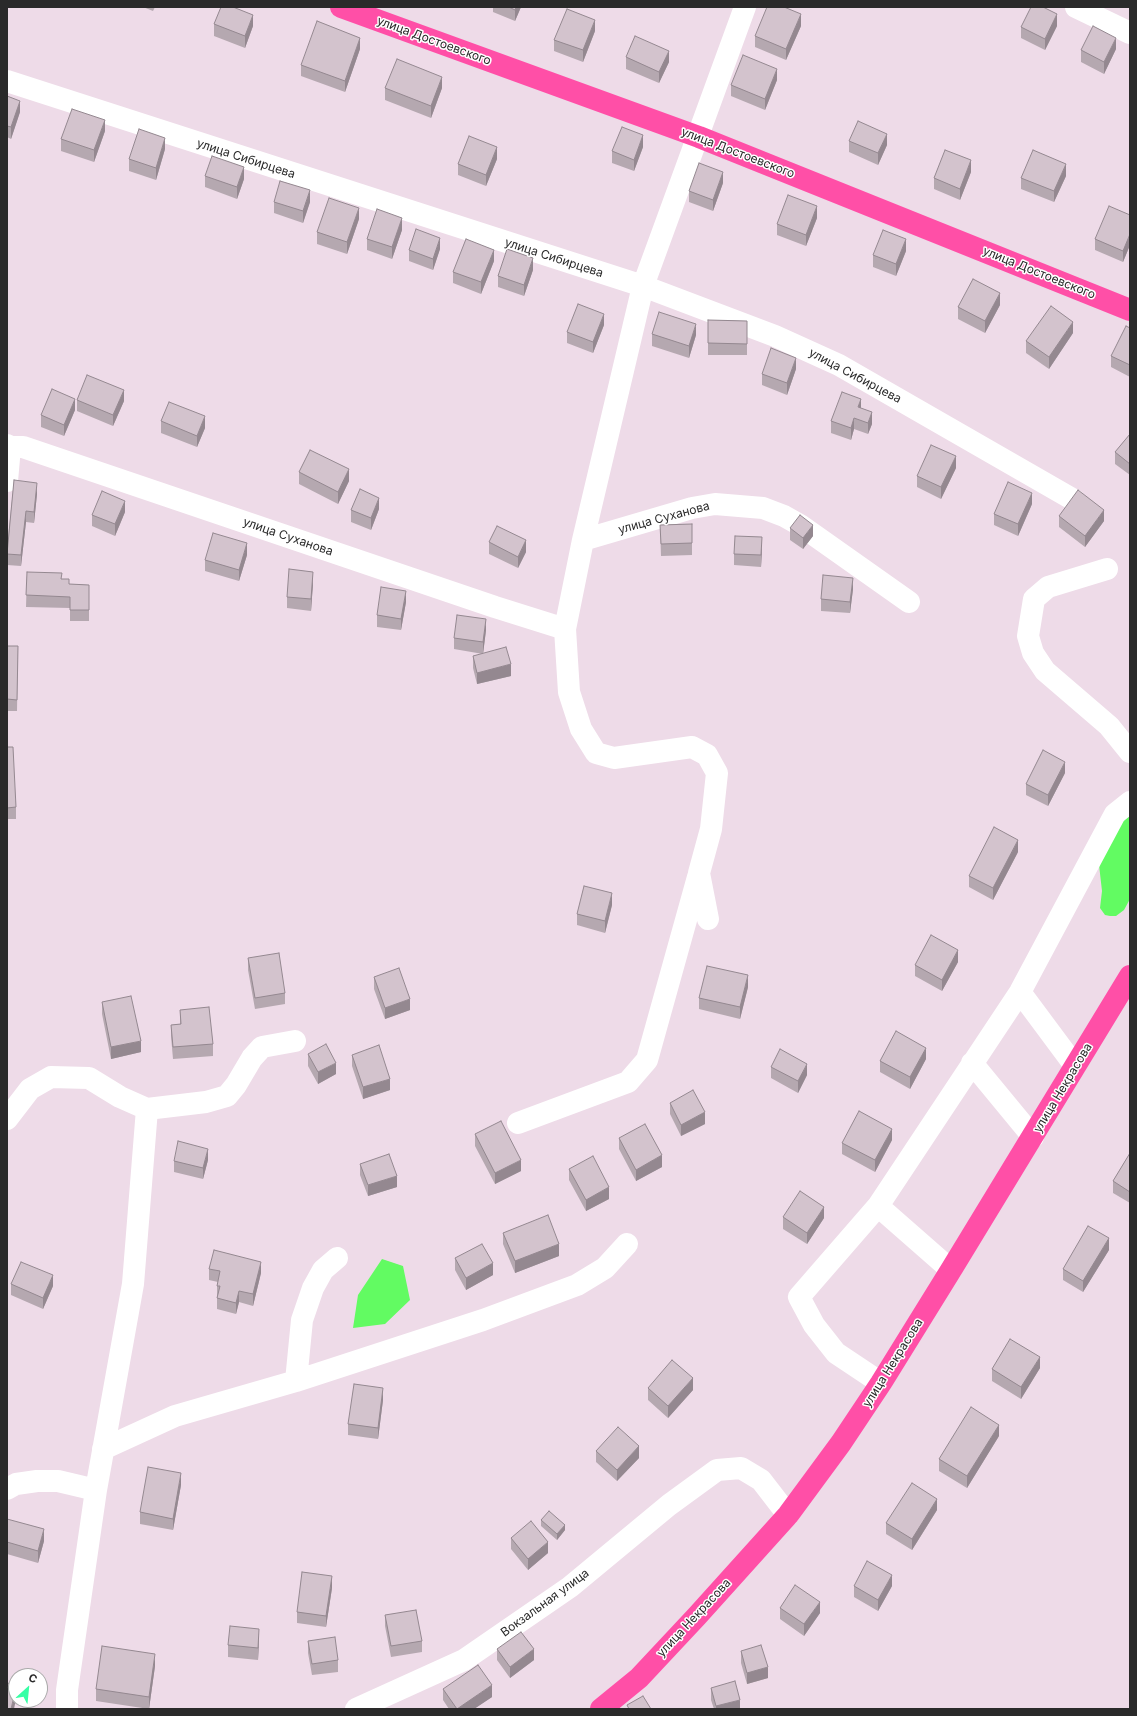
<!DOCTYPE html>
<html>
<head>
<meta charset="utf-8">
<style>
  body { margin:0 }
  #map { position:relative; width:1137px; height:1716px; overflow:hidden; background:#eedbe8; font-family:Inter,sans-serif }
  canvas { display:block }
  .frame { position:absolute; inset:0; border:8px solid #2a2a2a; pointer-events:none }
  .north { position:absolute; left:8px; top:1668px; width:40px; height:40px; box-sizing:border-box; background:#fff; border:1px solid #aaa; border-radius:50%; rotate:27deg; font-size:11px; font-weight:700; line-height:16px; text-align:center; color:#2a2a2a }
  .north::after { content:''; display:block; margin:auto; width:14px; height:18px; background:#37ffa5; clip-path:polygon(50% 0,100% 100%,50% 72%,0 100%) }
</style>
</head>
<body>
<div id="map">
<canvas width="1137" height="1716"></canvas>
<div class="frame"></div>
<div class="north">С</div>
</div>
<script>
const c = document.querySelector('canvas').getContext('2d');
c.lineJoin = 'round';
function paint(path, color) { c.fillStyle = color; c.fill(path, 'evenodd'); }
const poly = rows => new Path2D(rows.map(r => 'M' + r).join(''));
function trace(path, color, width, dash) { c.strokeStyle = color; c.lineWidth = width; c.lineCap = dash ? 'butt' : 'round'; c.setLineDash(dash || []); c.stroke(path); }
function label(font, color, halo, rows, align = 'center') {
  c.font = font + ' Inter,sans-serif'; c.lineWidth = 3; c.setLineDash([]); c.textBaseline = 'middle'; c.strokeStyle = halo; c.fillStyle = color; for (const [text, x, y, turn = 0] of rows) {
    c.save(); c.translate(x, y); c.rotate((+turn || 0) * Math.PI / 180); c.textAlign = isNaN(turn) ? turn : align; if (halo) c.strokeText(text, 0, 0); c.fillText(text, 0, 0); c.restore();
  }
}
const water = poly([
  [1130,808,1130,899,1124,910,1116,916,1110,916,1105,915,1100,908,1102,891,1098,856],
  [382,1259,403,1266,410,1300,385,1324,353,1328,358,1295]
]);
const minor = poly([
  [1076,7,1130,33],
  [7,81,643,286,775,336,839,365,1074,500],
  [7,445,10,447,7,481],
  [10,447,23,447,495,607,565,629],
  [583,540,692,508,715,504,763,508,784,516,800,525,909,602],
  [1107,569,1048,587,1034,599,1028,636,1033,653,1045,671,1109,726,1130,752],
  [708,919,699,873,711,829,717,773,707,755,692,747,614,758,596,753,581,729,569,692,565,629,583,540,643,286,745,7],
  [1020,992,1075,1066],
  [972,1063,1033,1137],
  [7,1119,30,1089,51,1077,89,1078,120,1097,147,1109,206,1102,227,1096,236,1085,252,1058,262,1047,295,1041],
  [518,1123,628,1082,647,1060,698,877],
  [878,1206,951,1270],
  [296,1381,302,1320,313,1288,323,1270,337,1258],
  [881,1383,836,1353,814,1325,799,1297,878,1206,1020,992,1115,814,1130,802],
  [103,1449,175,1416,296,1381,483,1320,577,1285,605,1268,627,1244],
  [7,1489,16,1484,37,1481,58,1481,96,1490],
  [67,1709,67,1690,96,1490,133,1284,147,1109],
  [356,1709,464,1660,570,1587,669,1505,717,1470,741,1468,761,1480,788,1515]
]);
const major = poly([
  [341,7,699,137,1130,310],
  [601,1709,639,1678,697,1616,788,1515,841,1443,881,1383,951,1270,1130,976]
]);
const wall = poly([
  [143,7,155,7,153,11],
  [493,7,521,7,515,21,493,12],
  [214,24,253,26,245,48,214,36],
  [801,26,786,60,755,47,755,36],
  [1057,26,1045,50,1021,38,1021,27],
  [595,31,583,62,554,51,554,40],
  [360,49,345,92,301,76,301,65],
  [1116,49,1104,74,1081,62,1081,50],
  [626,57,669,62,659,83,626,69],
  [777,80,765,110,731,96,731,85],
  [385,88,442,88,431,118,385,100],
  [7,96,20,112,11,139,7,137],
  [105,131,94,162,61,151,61,139],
  [849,141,887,145,878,165,849,152],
  [643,147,634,171,612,163,612,151],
  [165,149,156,180,129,171,129,159],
  [497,159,486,186,458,175,458,164],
  [971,172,960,200,934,189,934,178],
  [205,176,244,179,237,199,205,187],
  [1066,176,1054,202,1021,189,1021,178],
  [723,183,713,211,689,202,689,191],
  [274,202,310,202,303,223,274,213],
  [1130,215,1130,245,1123,262,1095,250,1095,239],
  [817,218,806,246,777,235,777,224],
  [359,219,347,254,317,244,317,232],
  [402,230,392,259,367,250,367,239],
  [440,249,433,270,409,261,409,250],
  [906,251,896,276,873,267,873,255],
  [494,261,481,294,453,283,453,272],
  [533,270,524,296,498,287,498,276],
  [1000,305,985,333,958,319,958,307],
  [708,320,747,321,747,355,708,355],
  [604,325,593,353,567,343,567,332],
  [1130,328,1130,377,1111,367,1111,356],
  [1073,333,1049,369,1026,353,1026,341],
  [652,334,696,335,689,358,652,346],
  [796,369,787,395,762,385,762,374],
  [77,400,124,401,113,426,77,411],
  [861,408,872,424,868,434,854,429,851,440,831,433,831,421],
  [75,410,64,436,41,427,41,415],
  [161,421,205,428,197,447,161,433],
  [1130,434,1130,475,1115,464,1115,452],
  [956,468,941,499,917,487,917,476],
  [299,472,349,481,338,504,299,484],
  [14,480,37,494,34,523,26,522,21,566,7,565,7,548],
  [1032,504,1018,536,994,525,994,514],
  [379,509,371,530,351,522,351,510],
  [125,512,115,536,92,526,92,515],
  [1059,516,1104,521,1085,547,1059,527],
  [660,525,692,543,692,555,661,556],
  [790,528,813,536,803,549,790,540],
  [489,542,526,552,518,568,489,554],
  [762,549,761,567,734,565,734,554],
  [247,555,239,581,205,571,205,560],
  [27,572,62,579,69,584,89,585,89,621,70,621,70,608,26,607],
  [313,583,311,611,287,608,287,597],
  [853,589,850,613,821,611,821,599],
  [406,602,401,630,377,627,377,615],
  [486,630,483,654,511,676,477,684,473,668,473,656,483,654,454,649,454,638],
  [7,646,18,646,17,711,7,711],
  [7,747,16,807,16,819,7,819],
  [1065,773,1048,806,1026,795,1026,784],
  [1018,852,993,900,969,887,969,876],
  [612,905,605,933,577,925,577,914],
  [248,958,285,993,285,1004,255,1009,248,970],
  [958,962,942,991,915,976,915,965],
  [374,977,410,1010,385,1019,374,989],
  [748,987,740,1019,699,1009,699,998],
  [102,1002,141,1052,111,1059,102,1014],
  [180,1010,213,1044,213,1056,173,1059,171,1036,171,1025,180,1024],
  [308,1054,336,1074,318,1084,308,1066],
  [352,1055,390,1090,363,1099,352,1066],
  [926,1059,910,1089,880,1072,880,1061],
  [771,1067,807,1075,798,1093,771,1078],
  [670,1103,705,1124,681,1136,670,1114],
  [475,1134,521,1171,495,1184,475,1146],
  [619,1138,662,1167,636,1181,619,1149],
  [892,1140,875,1172,842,1154,842,1143],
  [1130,1153,1130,1203,1113,1193,1113,1181],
  [208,1160,203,1179,174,1172,174,1161],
  [360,1164,397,1187,368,1196,360,1175],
  [569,1169,609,1199,586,1211,569,1180],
  [783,1217,824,1218,807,1244,783,1229],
  [503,1233,559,1256,515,1273,503,1244],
  [1109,1250,1083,1292,1063,1280,1063,1269],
  [455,1258,493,1275,466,1290,455,1270],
  [209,1269,261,1273,253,1306,239,1302,236,1314,217,1309,217,1286,218,1282,209,1280],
  [11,1284,53,1286,43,1309,11,1295],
  [1040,1368,1021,1399,992,1381,992,1369],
  [648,1388,693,1390,668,1418,648,1400],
  [383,1400,378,1439,348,1435,348,1424],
  [999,1436,967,1488,939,1471,939,1459],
  [596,1451,639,1458,617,1481,596,1462],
  [181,1485,173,1530,140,1524,140,1512],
  [937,1510,912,1550,886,1534,886,1523],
  [7,1519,44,1541,38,1563,7,1554],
  [541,1520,565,1530,557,1540,541,1526],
  [511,1538,548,1553,528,1570,511,1549],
  [854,1586,892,1586,878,1611,854,1597],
  [332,1588,326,1627,297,1623,297,1612],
  [780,1608,820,1613,804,1636,780,1619],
  [385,1615,422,1641,422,1652,391,1657,385,1626],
  [259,1640,258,1660,228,1657,228,1645],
  [308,1641,338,1660,338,1672,312,1675,308,1653],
  [497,1649,534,1660,510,1678,497,1660],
  [741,1651,768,1678,747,1684,741,1663],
  [155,1666,149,1709,96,1701,96,1689],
  [711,1688,740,1709,714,1709,711,1700],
  [443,1689,492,1697,474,1709,449,1709,443,1700]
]);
const shadedWall = poly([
  [516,7,521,7,515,21,515,10],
  [801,14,801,26,786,60,786,49],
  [1057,14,1057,26,1045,50,1045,39],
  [253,15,253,26,245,48,245,36],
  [595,20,595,31,583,62,583,50],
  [360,38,360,49,345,92,345,81],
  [1116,38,1116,49,1104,74,1104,62],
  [669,51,669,62,659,83,659,72],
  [777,69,777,80,765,110,765,99],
  [442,77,442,88,431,118,431,106],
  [20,101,20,112,11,139,11,127],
  [105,120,105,131,94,162,94,150],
  [887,134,887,145,878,165,878,153],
  [643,135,643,147,634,171,634,160],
  [165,138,165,149,156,180,156,168],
  [497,147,497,159,486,186,486,175],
  [971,160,971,172,960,200,960,189],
  [1066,164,1066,176,1054,202,1054,191],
  [244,167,244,179,237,199,237,187],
  [723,172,723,183,713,211,713,200],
  [310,190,310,202,303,223,303,211],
  [817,206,817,218,806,246,806,235],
  [359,208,359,219,347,254,347,242],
  [402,218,402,230,392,259,392,247],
  [1130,234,1130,245,1123,262,1123,251],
  [440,238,440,249,433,270,433,259],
  [906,239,906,251,896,276,896,264],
  [494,250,494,261,481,294,481,282],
  [533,258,533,270,524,296,524,285],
  [1000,293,1000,305,985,333,985,321],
  [604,314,604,325,593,353,593,342],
  [1073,322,1073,333,1049,369,1049,357],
  [696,324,696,335,689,358,689,346],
  [796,358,796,369,787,395,787,383],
  [124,390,124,401,113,426,113,415],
  [75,399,75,410,64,436,64,425],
  [861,399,861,410,858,407],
  [872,412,872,424,868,434,868,423],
  [205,416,205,428,197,447,197,436],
  [854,418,854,429,851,440,851,428],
  [956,456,956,468,941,499,941,487],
  [349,469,349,481,338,504,338,492],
  [37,483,37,494,34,523,34,512],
  [1032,493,1032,504,1018,536,1018,524],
  [379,498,379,509,371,530,371,518],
  [125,501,125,512,115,536,115,524],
  [1104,510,1104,521,1085,547,1085,536],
  [26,511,26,522,21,566,21,555],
  [813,525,813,536,803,549,803,538],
  [762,537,762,549,761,567,761,555],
  [526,540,526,552,518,568,518,557],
  [247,543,247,555,239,581,239,570],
  [313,572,313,583,311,611,311,599],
  [853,578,853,589,850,613,850,602],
  [406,591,406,602,401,630,401,619],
  [486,619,486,630,483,654,483,642],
  [511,664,511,676,477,684,477,673],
  [1065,762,1065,773,1048,806,1048,795],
  [1018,840,1018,852,993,900,993,888],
  [612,893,612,905,605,933,605,921],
  [958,950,958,962,942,991,942,980],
  [748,975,748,987,740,1019,740,1007],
  [410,999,410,1010,385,1019,385,1008],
  [141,1041,141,1052,111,1059,111,1047],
  [926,1048,926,1059,910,1089,910,1077],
  [336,1063,336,1074,318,1084,318,1072],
  [807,1064,807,1075,798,1093,798,1081],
  [390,1079,390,1090,363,1099,363,1087],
  [705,1112,705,1124,681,1136,681,1125],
  [892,1129,892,1140,875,1172,875,1160],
  [208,1149,208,1160,203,1179,203,1168],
  [662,1155,662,1167,636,1181,636,1170],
  [521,1160,521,1171,495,1184,495,1173],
  [397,1176,397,1187,368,1196,368,1185],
  [609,1187,609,1199,586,1211,586,1200],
  [824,1207,824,1218,807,1244,807,1233],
  [1109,1238,1109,1250,1083,1292,1083,1281],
  [559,1244,559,1256,515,1273,515,1261],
  [261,1262,261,1273,253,1306,253,1294],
  [493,1263,493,1275,466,1290,466,1278],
  [53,1275,53,1286,43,1309,43,1298],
  [239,1291,239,1302,236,1314,236,1303],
  [1040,1357,1040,1368,1021,1399,1021,1387],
  [693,1378,693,1390,668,1418,668,1406],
  [383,1388,383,1400,378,1439,378,1428],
  [999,1425,999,1436,967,1488,967,1476],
  [639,1446,639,1458,617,1481,617,1470],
  [181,1473,181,1485,173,1530,173,1519],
  [937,1499,937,1510,912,1550,912,1539],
  [565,1525,565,1530,557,1540,557,1534],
  [44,1529,44,1541,38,1563,38,1551],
  [548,1542,548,1553,528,1570,528,1559],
  [892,1575,892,1586,878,1611,878,1600],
  [332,1576,332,1588,326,1627,326,1616],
  [820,1602,820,1613,804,1636,804,1624],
  [259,1629,259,1640,258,1660,258,1648],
  [534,1649,534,1660,510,1678,510,1667],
  [155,1654,155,1666,149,1709,149,1697],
  [768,1667,768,1678,747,1684,747,1673],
  [492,1685,492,1697,474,1709,457,1709],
  [16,1688,16,1699,14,1709,11,1709],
  [740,1700,740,1709,716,1709,716,1706]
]);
const building = poly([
  [221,7,233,7,253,15,245,36,214,24,221,7],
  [509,7,516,7,515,10,509,7],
  [767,7,784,7,801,14,786,49,755,36,767,7],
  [1031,7,1043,7,1057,14,1045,39,1021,27,1031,7],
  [567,9,595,20,583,50,554,40,567,9],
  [317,21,360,38,345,81,301,65,317,21],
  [1093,26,1116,38,1104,62,1081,50,1093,26],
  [635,36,669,51,659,72,626,57,635,36],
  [743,55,777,69,765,99,731,85,743,55],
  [397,59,442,77,431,106,385,88,397,59],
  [7,96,20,101,11,127,7,126,7,96],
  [72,109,105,120,94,150,61,139,72,109],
  [858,121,887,134,878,153,849,141,858,121],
  [622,127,643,135,634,160,612,151,622,127],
  [139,129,165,138,156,168,129,159,139,129],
  [469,136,497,147,486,175,458,164,469,136],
  [945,150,971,160,960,189,934,178,945,150],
  [1033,150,1066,164,1054,191,1021,178,1033,150],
  [212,156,244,167,237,187,205,176,212,156],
  [699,163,723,172,713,200,689,191,699,163],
  [280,181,310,190,303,211,274,202,280,181],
  [788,195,817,206,806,235,777,224,788,195],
  [329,198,359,208,347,242,317,232,329,198],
  [1109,206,1130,215,1130,234,1123,251,1095,239,1109,206],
  [377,209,402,218,392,247,367,239,377,209],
  [416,229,440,238,433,259,409,250,416,229],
  [883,230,906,239,896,264,873,255,883,230],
  [466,239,494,250,481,282,453,272,466,239],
  [507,249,533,258,524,285,498,276,507,249],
  [973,279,1000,293,985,321,958,307,973,279],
  [578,304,604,314,593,342,567,332,578,304],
  [1051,306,1073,322,1049,357,1026,341,1051,306],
  [659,312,696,324,689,346,652,334,659,312],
  [708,320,747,321,747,344,708,343,708,320],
  [1126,326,1130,328,1130,365,1111,356,1126,326],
  [771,348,796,358,787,383,762,374,771,348],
  [87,375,124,390,113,415,77,400,87,375],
  [52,389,75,399,64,425,41,415,52,389],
  [842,392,861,399,858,407,872,412,868,423,854,418,851,428,831,421,842,392],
  [169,402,205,416,197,436,161,421,169,402],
  [1130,434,1130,464,1115,452,1130,434],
  [931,445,956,456,941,487,917,476,931,445],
  [310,450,349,469,338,492,299,472,310,450],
  [14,480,37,483,34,512,26,511,21,555,7,554,14,480],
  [1008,482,1032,493,1018,524,994,514,1008,482],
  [360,489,379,498,371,518,351,510,360,489],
  [1078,490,1104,510,1085,536,1059,516,1078,490],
  [102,491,125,501,115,524,92,515,102,491],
  [800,515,813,525,803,538,790,528,800,515],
  [692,524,692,543,661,544,660,525,692,524],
  [497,526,526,540,518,557,489,542,497,526],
  [213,533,247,543,239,570,205,560,213,533],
  [735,536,762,537,761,555,734,554,735,536],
  [289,569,313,572,311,599,287,597,289,569],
  [27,572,62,573,61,579,69,579,69,584,89,585,89,610,70,610,70,597,26,595,27,572],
  [823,575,853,578,850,602,821,599,823,575],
  [381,587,406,591,401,619,377,615,381,587],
  [457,615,486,619,483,642,454,638,457,615],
  [7,646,18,646,17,700,7,699,7,646],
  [506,647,511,664,477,673,473,656,506,647],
  [7,747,13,747,16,807,7,808,7,747],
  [1043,750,1065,762,1048,795,1026,784,1043,750],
  [994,827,1018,840,993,888,969,876,994,827],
  [584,886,612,893,605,921,577,914,584,886],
  [931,935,958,950,942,980,915,965,931,935],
  [279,953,285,993,255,998,248,958,279,953],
  [707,966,748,975,740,1007,699,998,707,966],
  [399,968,410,999,385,1008,374,977,399,968],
  [131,996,141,1041,111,1047,102,1002,131,996],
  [209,1007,213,1044,173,1047,171,1025,181,1024,180,1010,209,1007],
  [896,1031,926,1048,910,1077,880,1061,896,1031],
  [326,1044,336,1063,318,1072,308,1054,326,1044],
  [379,1045,390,1079,363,1087,352,1055,379,1045],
  [780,1049,807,1064,798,1081,771,1067,780,1049],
  [693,1090,705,1112,681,1125,670,1103,693,1090],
  [859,1111,892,1129,875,1160,842,1143,859,1111],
  [501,1121,521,1160,495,1173,475,1134,501,1121],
  [645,1124,662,1155,636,1170,619,1138,645,1124],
  [178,1141,208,1149,203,1168,174,1161,178,1141],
  [1130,1153,1130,1192,1113,1181,1130,1153],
  [389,1154,397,1176,368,1185,360,1164,389,1154],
  [593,1156,609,1187,586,1200,569,1169,593,1156],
  [800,1191,824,1207,807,1233,783,1217,800,1191],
  [548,1215,559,1244,515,1261,503,1233,548,1215],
  [1088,1226,1109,1238,1083,1281,1063,1269,1088,1226],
  [482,1244,493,1263,466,1278,455,1258,482,1244],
  [214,1250,261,1262,253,1294,239,1291,236,1303,217,1298,220,1286,217,1286,220,1271,209,1269,214,1250],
  [21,1262,53,1275,43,1298,11,1284,21,1262],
  [1010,1339,1040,1357,1021,1387,992,1369,1010,1339],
  [672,1360,693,1378,668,1406,648,1388,672,1360],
  [354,1384,383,1388,378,1428,348,1424,354,1384],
  [971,1407,999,1425,967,1476,939,1459,971,1407],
  [618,1427,639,1446,617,1470,596,1451,618,1427],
  [148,1467,181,1473,173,1519,140,1512,148,1467],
  [912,1483,937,1499,912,1539,886,1523,912,1483],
  [549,1511,565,1525,557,1534,541,1520,549,1511],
  [7,1519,44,1529,38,1551,7,1542,7,1519],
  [531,1521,548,1542,528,1559,511,1538,531,1521],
  [867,1561,892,1575,878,1600,854,1586,867,1561],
  [302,1572,332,1576,326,1616,297,1612,302,1572],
  [795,1585,820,1602,804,1624,780,1608,795,1585],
  [416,1610,422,1641,391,1646,385,1615,416,1610],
  [230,1626,259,1629,258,1648,228,1645,230,1626],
  [521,1632,534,1649,510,1667,497,1649,521,1632],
  [335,1637,338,1660,312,1664,308,1641,335,1637],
  [761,1645,768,1667,747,1673,741,1651,761,1645],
  [102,1646,155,1654,149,1697,96,1689,102,1646],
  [478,1665,492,1685,457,1709,443,1689,478,1665],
  [735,1681,740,1700,716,1706,711,1688,735,1681],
  [7,1683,16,1685,16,1688,11,1709,7,1709,7,1683],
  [643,1696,651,1709,629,1709,627,1705,643,1696]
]);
const streetNames = [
  ["улица Достоевского",434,41,20],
  ["улица Достоевского",738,153,21],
  ["улица Сибирцева",246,159,18],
  ["улица Сибирцева",554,258,18],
  ["улица Достоевского",1039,273,22],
  ["улица Сибирцева",855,376,28],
  ["улица Суханова",664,518,-15],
  ["улица Суханова",288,537,19],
  ["улица Некрасова",1063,1088,-59],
  ["улица Некрасова",893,1363,-58],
  ["Вокзальная улица",545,1603,-36],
  ["улица Некрасова",694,1618,-47]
];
paint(water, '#62fb62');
trace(minor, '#fff', 22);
trace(major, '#ff4fa7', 22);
paint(wall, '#b5a8b0');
paint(shadedWall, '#948890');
paint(building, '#d3c3cd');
trace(building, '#948890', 1);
label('12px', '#2a2a2a', '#fff', streetNames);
</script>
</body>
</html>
